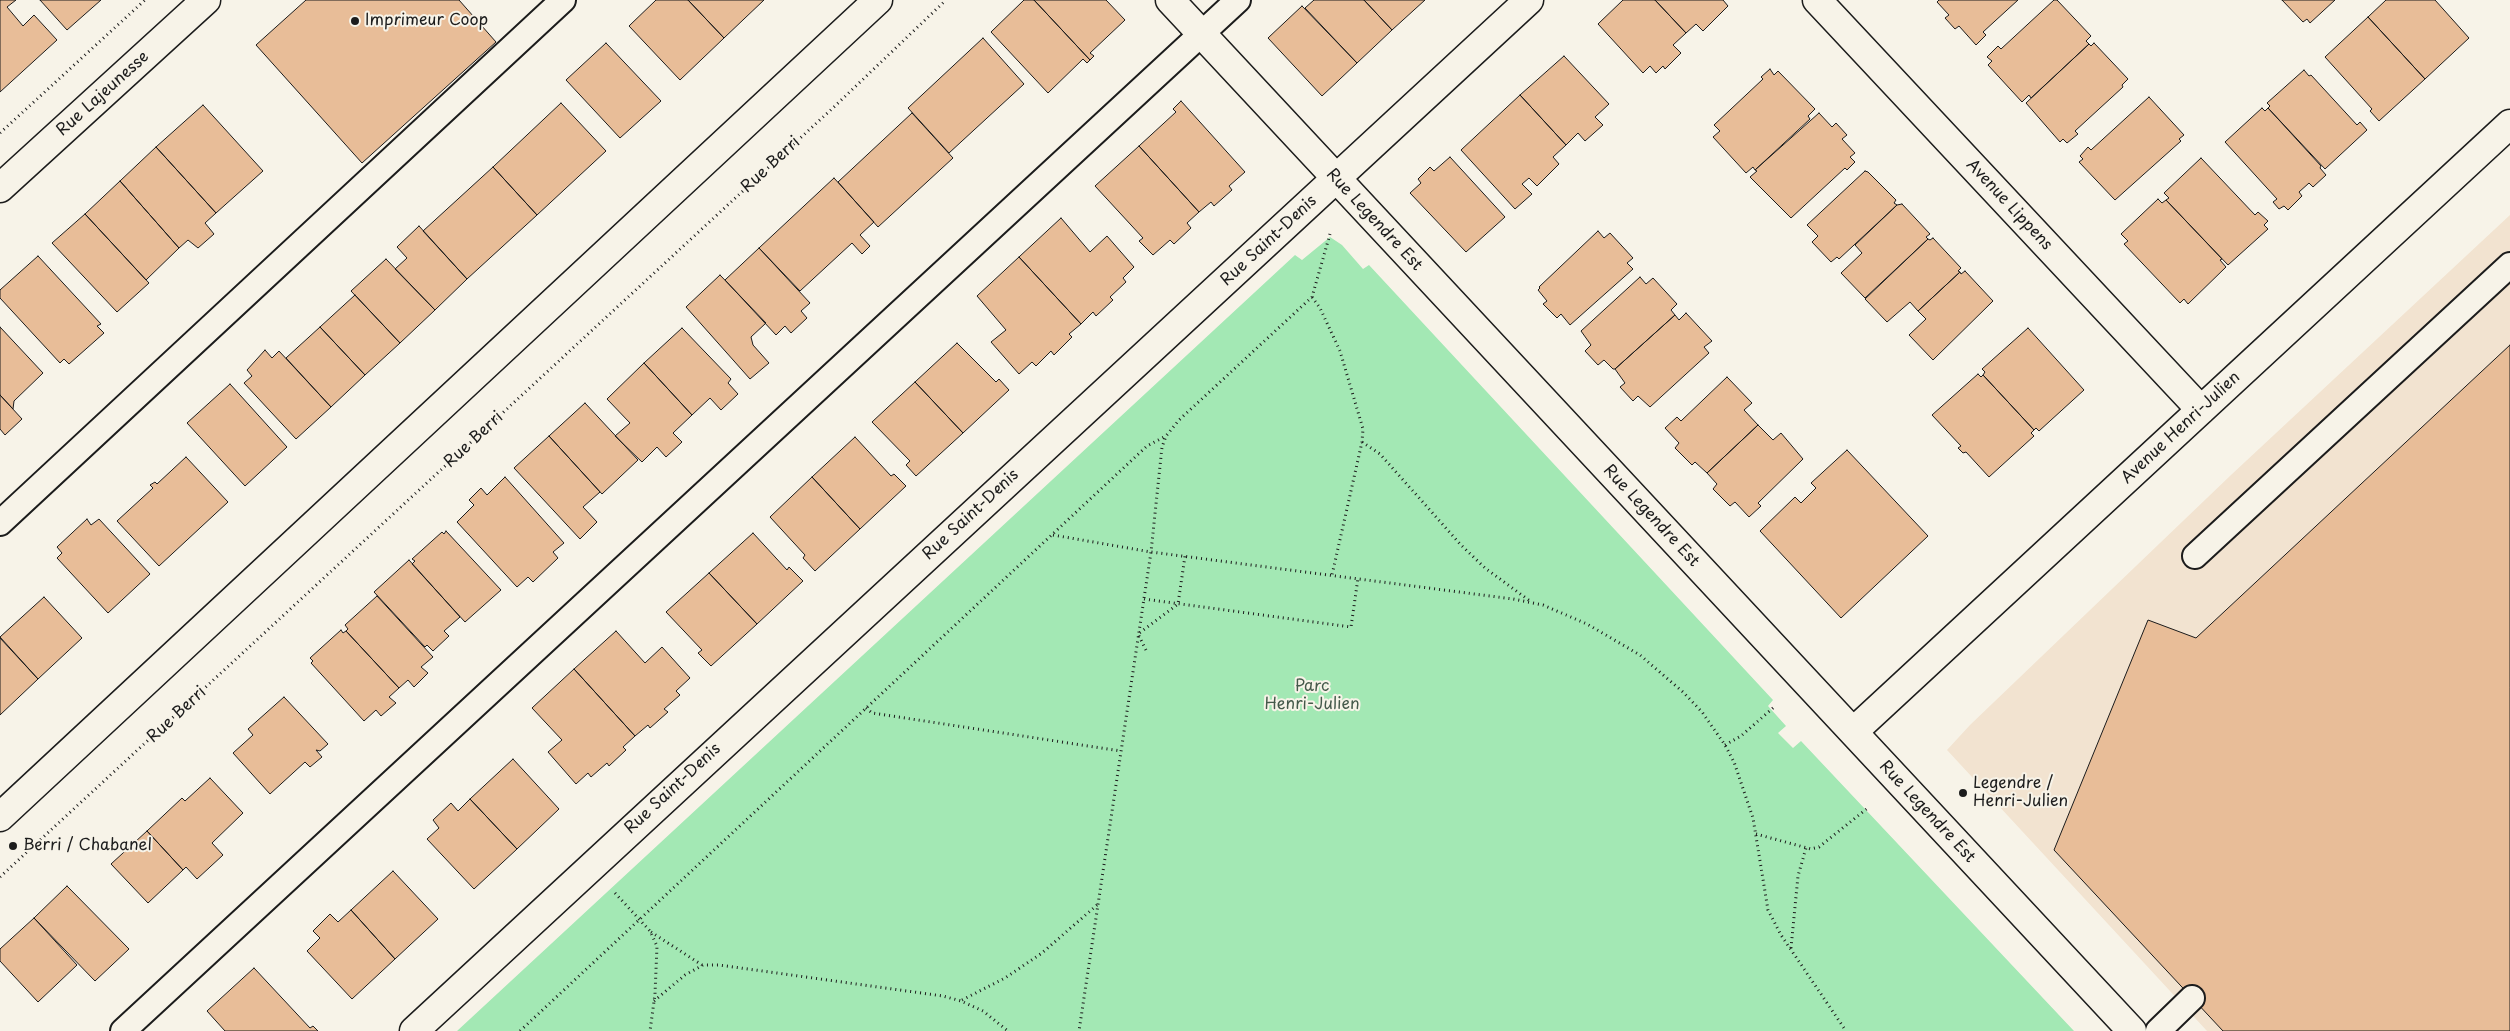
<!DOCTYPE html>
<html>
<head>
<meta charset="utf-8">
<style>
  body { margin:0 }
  canvas { display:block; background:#f7f3e8 }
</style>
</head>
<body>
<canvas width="2510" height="1031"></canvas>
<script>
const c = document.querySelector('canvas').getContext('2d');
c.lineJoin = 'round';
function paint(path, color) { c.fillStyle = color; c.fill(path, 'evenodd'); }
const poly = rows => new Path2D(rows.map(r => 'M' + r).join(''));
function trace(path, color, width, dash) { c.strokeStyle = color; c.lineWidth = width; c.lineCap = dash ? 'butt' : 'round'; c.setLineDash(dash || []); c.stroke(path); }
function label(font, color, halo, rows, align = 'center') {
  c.font = font + ' "Playpen Sans",sans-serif'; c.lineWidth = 4; c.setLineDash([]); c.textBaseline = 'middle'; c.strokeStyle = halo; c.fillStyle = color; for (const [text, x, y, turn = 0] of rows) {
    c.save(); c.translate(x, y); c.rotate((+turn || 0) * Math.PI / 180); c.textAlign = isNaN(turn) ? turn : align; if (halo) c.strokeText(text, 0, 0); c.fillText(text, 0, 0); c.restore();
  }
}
const built = poly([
  [2510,215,2510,1031,2207,1031,1947,750,1970,725,2231,475]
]);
const green = poly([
  [1330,237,1342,245,1363,269,1369,265,1773,700,1768,706,1786,726,1778,733,1793,748,1801,741,2074,1031,457,1031,1295,255,1302,260]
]);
const building = poly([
  [0,0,16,0,7,7,23,26,34,15,57,40,0,92,0,0],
  [40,0,101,0,67,30,40,0],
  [306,0,459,0,496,42,362,163,256,45,306,0],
  [656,0,688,0,724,38,680,80,629,26,656,0],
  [688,0,764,0,724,38,688,0],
  [1024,0,1034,0,1090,60,1087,63,1083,59,1048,93,991,32,1024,0],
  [1034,0,1106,0,1125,20,1090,53,1094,56,1090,60,1034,0],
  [1314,0,1364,0,1392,30,1357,63,1305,8,1314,0],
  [1364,0,1425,0,1392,30,1364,0],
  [1623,0,1655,0,1686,33,1673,45,1681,53,1665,69,1663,66,1656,73,1650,66,1643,73,1598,24,1623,0],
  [1655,0,1723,0,1728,6,1703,31,1696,24,1686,33,1655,0],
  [1939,0,2018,0,1983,32,1986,35,1976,45,1959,26,1955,29,1945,18,1949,15,1937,2,1939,0],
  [2054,0,2057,0,2091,36,2086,41,2089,44,2031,98,2029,95,2022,102,1988,65,1992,61,1987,57,1998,46,2001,49,2054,0],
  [2282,0,2335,0,2310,23,2307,19,2303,22,2282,0],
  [2386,0,2435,0,2469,38,2425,79,2368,17,2386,0],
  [1302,6,1357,63,1322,96,1268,38,1302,6],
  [2368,17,2425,79,2379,121,2370,111,2372,109,2325,57,2368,17],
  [983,38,1024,84,949,153,908,108,983,38],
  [606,43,661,101,620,138,566,80,606,43],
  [2094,43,2128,79,2122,85,2123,87,2075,131,2078,134,2067,143,2063,139,2060,142,2026,103,2089,44,2091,46,2094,43],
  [1564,56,1609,104,1595,117,1603,125,1585,141,1578,133,1566,145,1520,95,1564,56],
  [1770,69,1774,75,1778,71,1815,109,1808,116,1810,119,1755,170,1753,167,1746,173,1713,137,1720,131,1714,125,1763,79,1761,77,1770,69],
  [2304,70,2309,76,2311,75,2357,125,2360,122,2367,130,2325,169,2268,108,2270,106,2267,103,2304,70],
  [1520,95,1566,145,1553,157,1559,164,1537,186,1529,178,1522,184,1532,194,1515,209,1461,150,1520,95],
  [2149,97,2184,135,2179,139,2181,141,2115,200,2079,162,2083,159,2080,156,2088,147,2091,150,2149,97],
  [1181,101,1245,172,1229,186,1232,190,1214,206,1211,202,1199,212,1139,146,1176,112,1173,109,1181,101],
  [561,103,606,151,537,215,493,167,561,103],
  [203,105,263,171,216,213,156,147,203,105],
  [2262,108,2265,111,2268,108,2321,166,2320,168,2326,175,2313,187,2309,183,2299,192,2302,196,2288,210,2284,206,2279,209,2273,202,2277,199,2225,142,2262,108],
  [912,113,953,158,878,227,838,182,912,113],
  [1819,113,1832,127,1836,123,1847,135,1842,139,1855,153,1850,157,1855,162,1847,170,1845,168,1791,218,1750,177,1757,171,1755,170,1819,113],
  [1139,146,1199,212,1187,223,1191,228,1174,244,1170,240,1153,255,1139,241,1143,238,1095,186,1139,146],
  [156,147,216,213,205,223,214,234,198,248,188,240,179,248,120,181,156,147],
  [1450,157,1505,217,1466,252,1410,193,1421,183,1418,179,1430,167,1434,171,1450,157],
  [2201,158,2255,215,2258,212,2268,221,2264,225,2268,229,2228,265,2166,200,2169,198,2164,193,2201,158],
  [493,167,537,215,467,279,423,231,493,167],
  [1865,171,1868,172,1896,200,1894,203,1897,205,1839,259,1837,257,1831,262,1812,242,1818,236,1807,225,1865,171],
  [834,178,874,222,860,235,870,246,862,254,852,243,800,291,759,248,834,178],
  [120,181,179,248,146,280,85,214,120,181],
  [2158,199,2162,203,2166,200,2222,259,2220,260,2226,267,2188,304,2184,299,2180,303,2124,244,2128,241,2121,234,2158,199],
  [1902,204,1930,234,1926,237,1928,239,1865,298,1841,273,1862,253,1855,245,1897,205,1902,204],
  [85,214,149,283,117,312,52,243,85,214],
  [1061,218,1090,252,1107,236,1134,267,1123,278,1126,282,1110,297,1113,300,1096,316,1093,312,1081,324,1019,257,1061,218],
  [419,226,467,279,435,310,395,269,407,258,397,247,419,226],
  [1598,231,1604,238,1610,233,1633,258,1627,263,1633,269,1570,325,1561,314,1557,318,1543,304,1547,301,1538,290,1540,288,1539,287,1598,231],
  [1933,238,1961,268,1958,271,1960,272,1918,311,1910,302,1887,322,1865,299,1928,239,1930,240,1933,238],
  [759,248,810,303,801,311,807,318,791,333,785,326,776,335,725,280,759,248],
  [38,256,101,324,97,326,104,333,69,364,64,359,60,363,0,298,0,290,38,256],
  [1019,257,1081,324,1069,334,1072,337,1054,355,1051,351,1036,366,1032,362,1019,374,991,342,1006,330,977,296,1019,257],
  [386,259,435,310,400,343,351,291,386,259],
  [1965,271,1993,301,1933,360,1909,335,1926,319,1918,311,1960,272,1961,274,1965,271],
  [720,275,766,323,751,337,753,345,769,363,750,379,686,307,720,275],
  [1640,277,1646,284,1653,278,1677,304,1671,310,1675,315,1615,369,1613,369,1604,360,1598,365,1585,351,1591,345,1581,331,1640,277],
  [355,295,400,343,365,375,320,327,355,295],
  [1686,313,1712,341,1704,347,1709,353,1650,407,1638,396,1633,401,1620,387,1625,383,1615,369,1675,315,1679,320,1686,313],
  [0,327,43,373,14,401,13,409,0,395,0,327],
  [320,327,365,375,331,407,286,358,320,327],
  [682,328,731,379,728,383,738,394,721,410,710,398,692,415,644,363,682,328],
  [2028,328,2084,390,2039,431,2036,428,2034,430,1983,375,1985,372,1982,369,2028,328],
  [957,343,996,382,999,379,1009,390,963,433,915,382,957,343],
  [2510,345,2510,1031,2223,1031,2054,850,2148,620,2196,638,2510,345],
  [265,350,272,358,279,351,331,407,296,439,244,383,252,376,247,370,265,350],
  [644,363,692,415,673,433,682,442,666,457,657,447,642,462,615,436,630,423,607,399,644,363],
  [1978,374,1981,377,1983,375,2034,430,2031,433,2034,436,1989,477,1966,452,1963,453,1958,448,1961,446,1932,415,1978,374],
  [1727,377,1752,403,1744,410,1758,425,1707,473,1695,462,1692,465,1675,448,1679,443,1665,428,1677,417,1681,421,1727,377],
  [915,382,963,433,916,476,906,465,910,461,872,422,915,382],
  [230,384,287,447,245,486,187,423,230,384],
  [0,395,22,419,5,435,0,429,0,395],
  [585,403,638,460,602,494,549,436,585,403],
  [1758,425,1773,440,1781,433,1803,459,1758,503,1761,506,1749,517,1735,502,1730,506,1713,489,1717,484,1707,473,1758,425],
  [549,436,600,492,583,507,597,522,580,539,514,468,549,436],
  [855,437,891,476,894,474,906,486,860,529,812,477,855,437],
  [1847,450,1928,536,1841,618,1760,531,1795,497,1801,503,1816,488,1811,483,1847,450],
  [186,457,228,502,159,566,117,521,153,488,150,485,155,482,157,484,186,457],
  [505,477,564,543,553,552,558,558,533,582,528,577,517,587,457,522,474,505,469,500,481,488,487,495,505,477],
  [812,477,860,529,815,571,803,558,805,555,770,517,812,477],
  [87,519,91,525,99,519,150,574,108,613,57,558,62,553,57,547,87,519],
  [446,531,501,590,465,622,412,564,415,561,412,559,442,532,444,534,446,531],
  [753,533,787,570,789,567,803,581,757,624,709,573,753,533],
  [409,560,460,617,444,631,449,636,433,651,427,645,425,647,374,592,409,560],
  [709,573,757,624,711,666,698,653,702,650,666,612,709,573],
  [377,596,433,657,421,667,428,673,414,687,408,680,399,688,346,631,348,629,345,625,377,596],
  [44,597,82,638,38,679,0,637,44,597],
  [341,630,343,633,346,631,399,688,389,697,396,703,381,716,376,710,364,721,311,663,313,661,310,658,341,630],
  [616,631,645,663,662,647,690,678,676,691,680,695,664,709,668,712,650,728,648,725,635,736,574,669,616,631],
  [0,638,38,679,0,715,0,638],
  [574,669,635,736,623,747,626,750,609,766,607,763,591,777,588,773,576,784,548,752,562,740,532,708,574,669],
  [284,697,328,744,320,751,316,750,322,757,310,767,305,762,270,794,233,753,253,735,248,729,284,697],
  [513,759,559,809,517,849,470,799,513,759],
  [210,778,243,813,212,843,223,855,197,879,186,867,183,870,147,831,182,798,185,801,210,778],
  [470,799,517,849,474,889,427,839,439,828,433,820,451,803,458,811,470,799],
  [147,831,183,870,148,903,111,864,147,831],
  [393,871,438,919,395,959,351,910,393,871],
  [67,886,129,949,95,981,34,918,67,886],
  [351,910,395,959,352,999,307,951,320,938,313,931,330,914,338,922,351,910],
  [34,918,77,965,38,1002,0,961,0,949,34,918],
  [254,968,310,1028,313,1026,318,1031,225,1031,207,1011,254,968]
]);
const path = poly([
  [0,133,145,0],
  [1330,234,1312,297,1179,420,1166,436,1162,447,1151,552,1513,599,1543,605,1587,624,1640,655,1683,692,1702,712,1725,745,1734,762,1753,818,1768,910,1781,935,1846,1031],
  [1312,297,1320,308,1340,351,1363,429,1362,442,1332,575],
  [1362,442,1380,454,1461,545,1485,568,1530,601],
  [1053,535,1151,552,1079,1031],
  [1144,599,1351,627,1358,578],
  [1146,650,1138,634,1178,604,1185,556],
  [866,708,872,713,1121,751],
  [1725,745,1741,736,1774,707],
  [1756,834,1811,849,1819,847,1869,807],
  [0,877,835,106,946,0],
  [615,893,650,931,657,946,655,994,650,1031],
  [651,932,702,965],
  [1791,948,1798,876,1806,848],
  [962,1000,1005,978,1042,953,1097,905],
  [654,1001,685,975,703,965,719,965,943,996,961,1001,983,1011,1008,1031],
  [520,1031,1147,446,1166,436]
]);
const lane = poly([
  [0,523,563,0],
  [2195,556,2510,265],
  [123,1031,1238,0],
  [2158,1031,2192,998]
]);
const street = poly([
  [1170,0,2132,1031],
  [1817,0,2201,410],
  [1853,732,2510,124],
  [414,1031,1529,0]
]);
const secondary = poly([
  [0,188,206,0],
  [0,817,878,0]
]);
const markers = [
  [355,21,5,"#1c1c1c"],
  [1963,793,5,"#1c1c1c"],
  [13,846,5,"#1c1c1c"]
];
const poiNames = [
  ["Imprimeur Coop",365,21],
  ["Legendre /",1973,784],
  ["Henri-Julien",1973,802],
  ["Berri / Chabanel",23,846]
];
const streetNames = [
  ["Rue Lajeunesse",103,94,-42],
  ["Rue Berri",771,165,-43],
  ["Avenue Lippens",2009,205,47],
  ["Rue Legendre Est",1374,220,47],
  ["Rue Saint-Denis",1269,241,-43],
  ["Avenue Henri-Julien",2181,428,-43],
  ["Rue Berri",474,440,-43],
  ["Rue Saint-Denis",971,515,-43],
  ["Rue Legendre Est",1651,516,47],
  ["Rue Berri",177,715,-43],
  ["Rue Saint-Denis",673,789,-43],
  ["Rue Legendre Est",1927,812,47]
];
const parkNames = [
  ["Parc",1312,687],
  ["Henri-Julien",1312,705]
];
paint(built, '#f2e3d0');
paint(green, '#a3e8b4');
paint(building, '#e8bd98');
trace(building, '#1c1c1c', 1);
trace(lane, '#1c1c1c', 28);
trace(street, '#1c1c1c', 31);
trace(secondary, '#1c1c1c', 31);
trace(path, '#1c1c1c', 3, [1, 4]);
trace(lane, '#f7f3e8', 24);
trace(street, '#f7f3e8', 28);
trace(secondary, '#f7f3e8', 28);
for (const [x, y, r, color] of markers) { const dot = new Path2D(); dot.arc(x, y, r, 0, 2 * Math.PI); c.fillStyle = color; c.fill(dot); trace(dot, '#f7f3e8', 2); }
label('16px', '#1c1c1c', '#f7f3e8', poiNames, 'left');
label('16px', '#1c1c1c', '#f7f3e8', streetNames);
label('16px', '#44594a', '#f7f3e8', parkNames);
</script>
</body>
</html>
